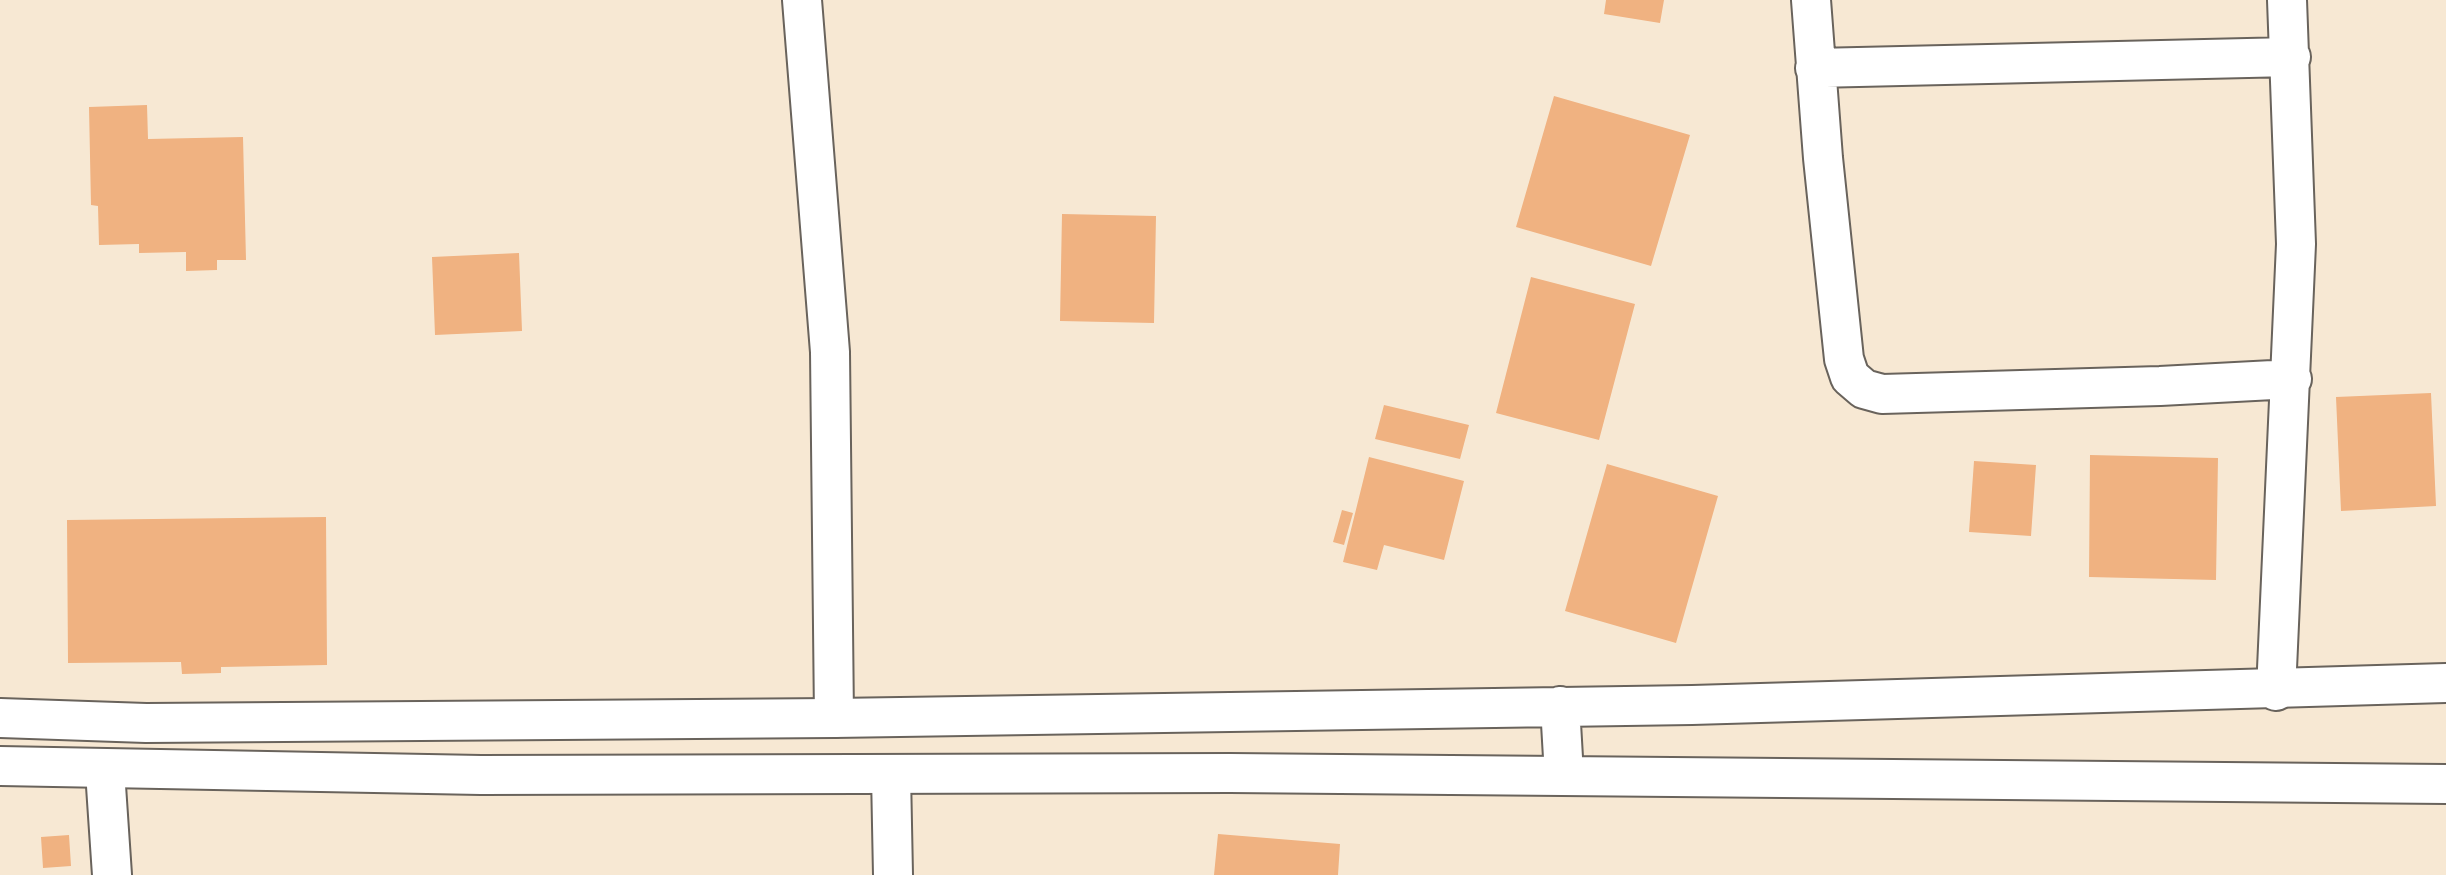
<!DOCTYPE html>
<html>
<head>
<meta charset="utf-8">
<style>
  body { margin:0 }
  canvas { display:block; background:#f7e8d3 }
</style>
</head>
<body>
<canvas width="2446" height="875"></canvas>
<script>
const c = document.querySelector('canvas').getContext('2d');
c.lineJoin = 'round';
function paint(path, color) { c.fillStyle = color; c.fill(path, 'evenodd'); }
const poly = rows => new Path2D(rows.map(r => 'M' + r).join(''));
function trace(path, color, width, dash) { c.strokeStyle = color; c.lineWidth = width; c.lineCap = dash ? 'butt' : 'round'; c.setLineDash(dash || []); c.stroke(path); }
const building = poly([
  [1606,0,1664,0,1660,23,1604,14],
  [1554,96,1690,135,1651,266,1516,227],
  [147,105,148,139,243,137,246,260,217,260,217,270,186,271,186,252,139,253,139,244,99,245,98,206,91,205,89,107],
  [1062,214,1156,216,1154,323,1060,321],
  [519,253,522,331,435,335,432,257],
  [1531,277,1635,304,1599,440,1496,413],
  [2431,393,2436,506,2341,511,2336,397],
  [1384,405,1469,425,1460,459,1375,439],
  [2090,455,2218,458,2216,580,2089,577],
  [1369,457,1464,481,1444,560,1384,545,1377,570,1343,562],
  [1974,461,2036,465,2031,536,1969,532],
  [1607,464,1718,496,1676,643,1565,611],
  [1342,510,1353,513,1344,545,1333,542],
  [326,517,327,665,221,667,221,673,182,674,181,662,68,663,67,520],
  [1218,834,1340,844,1338,875,1214,875],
  [69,835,71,866,43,868,41,837]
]);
const minor = poly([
  [802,0,830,352,834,718],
  [1811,0,1823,158,1844,359,1850,377,1864,389,1882,394,2160,386,2292,379],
  [1815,68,2291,57],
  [2276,691,2296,244,2287,0],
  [105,771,112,875],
  [891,774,893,875]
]);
const tertiary = poly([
  [1560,706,1564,775],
  [0,718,146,723,834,718,1692,705,2446,683],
  [0,766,481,775,1230,773,2446,784]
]);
paint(building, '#f0b281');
trace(minor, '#69635c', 42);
trace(tertiary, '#69635c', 42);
trace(minor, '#fff', 38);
trace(tertiary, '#fff', 38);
</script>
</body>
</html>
